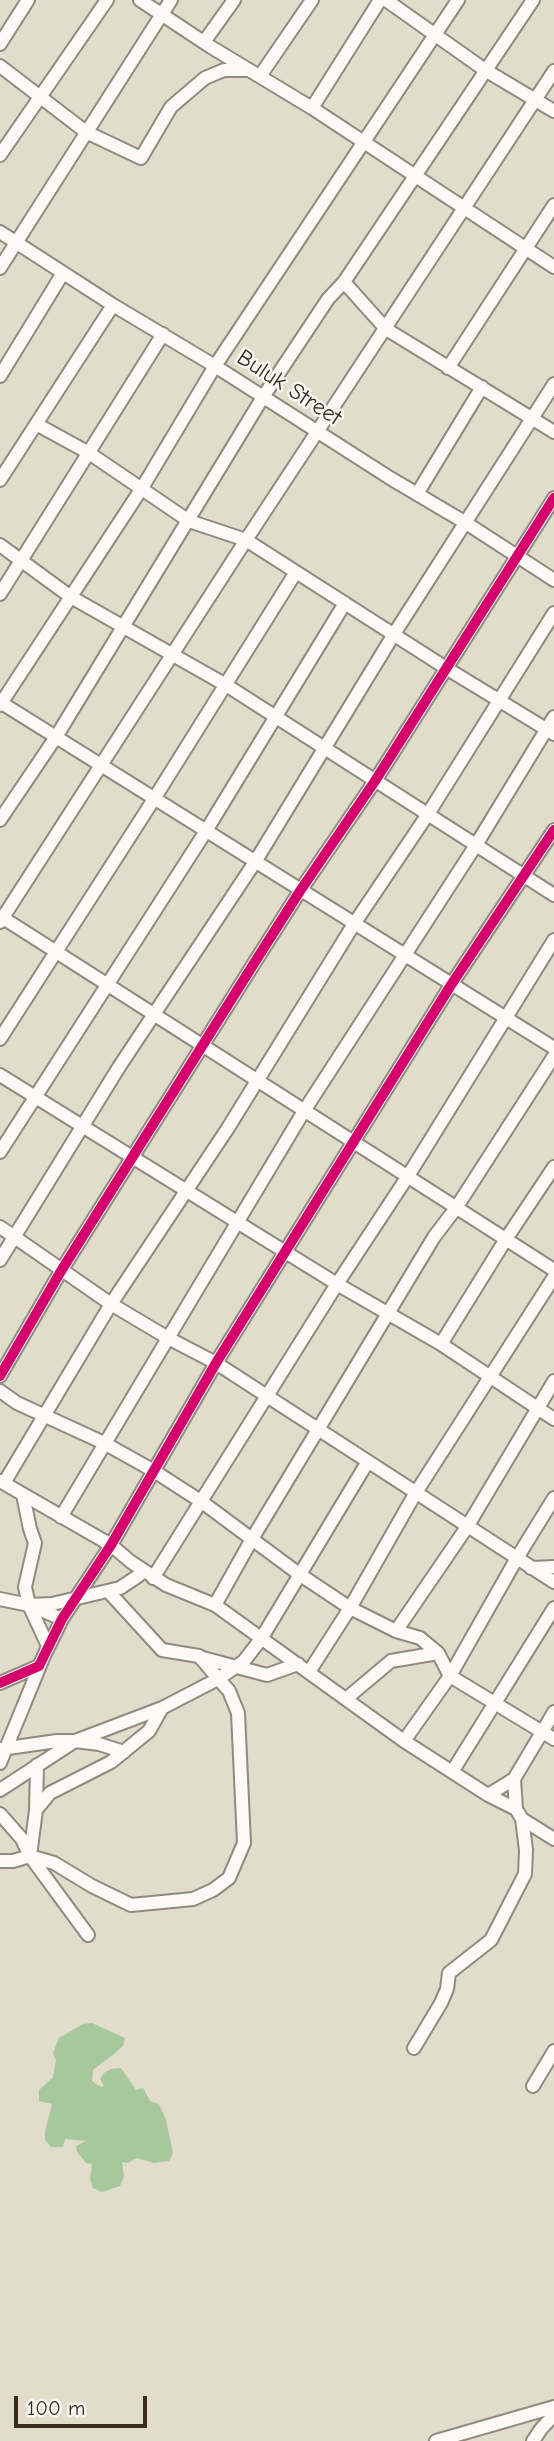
<!DOCTYPE html>
<html>
<head>
<meta charset="utf-8">
<style>
  body { margin:0 }
  #map { position:relative; width:554px; height:2441px; overflow:hidden; background:#e2dccb; font-family:"Comic Neue",sans-serif }
  canvas { display:block }
  .scale { position:absolute; left:14px; top:2396px; width:133px; height:32px; box-sizing:border-box; border:4px solid #3b2a1e; border-top:0; padding-left:9px; font-size:21px; line-height:24px; white-space:nowrap; color:#3b2a1e; -webkit-text-stroke:5px #f6f6f2; paint-order:stroke }
</style>
</head>
<body>
<div id="map">
<canvas width="554" height="2441"></canvas>
<div class="scale">100 m</div>
</div>
<script>
const c = document.querySelector('canvas').getContext('2d');
c.lineJoin = 'round';
function paint(path, color) { c.fillStyle = color; c.fill(path, 'evenodd'); }
const poly = rows => new Path2D(rows.map(r => 'M' + r).join(''));
function trace(path, color, width, dash) { c.strokeStyle = color; c.lineWidth = width; c.lineCap = dash ? 'butt' : 'round'; c.setLineDash(dash || []); c.stroke(path); }
function label(font, color, halo, rows, align = 'center') {
  c.font = font + ' "Comic Neue",sans-serif'; c.lineWidth = 5; c.setLineDash([]); c.textBaseline = 'middle'; c.strokeStyle = halo; c.fillStyle = color; for (const [text, x, y, turn = 0] of rows) {
    c.save(); c.translate(x, y); c.rotate((+turn || 0) * Math.PI / 180); c.textAlign = isNaN(turn) ? turn : align; if (halo) c.strokeText(text, 0, 0); c.fillText(text, 0, 0); c.restore();
  }
}
const forest = poly([
  [92,2023,125,2038,123,2046,115,2053,93,2070,92,2081,101,2087,104,2086,100,2079,104,2073,111,2069,121,2068,136,2090,143,2088,150,2101,159,2104,166,2120,173,2153,169,2161,154,2163,137,2158,128,2163,122,2162,124,2176,120,2186,102,2192,93,2188,90,2179,92,2164,86,2163,77,2152,76,2146,86,2141,65,2139,63,2147,51,2147,45,2140,45,2131,52,2104,39,2101,39,2090,53,2077,56,2060,53,2053,59,2038,83,2024]
]);
const minor = poly([
  [140,0,211,47,312,108,554,267],
  [386,0,485,70,554,111],
  [204,42,234,0],
  [0,44,28,0],
  [0,66,86,132,141,158,171,107,205,78,224,70,248,70],
  [260,76,312,0],
  [312,108,380,0],
  [0,155,107,0],
  [0,232,113,305,215,366,390,478,466,523,554,580],
  [0,268,171,0],
  [344,282,386,329,554,432],
  [448,368,554,205],
  [0,376,63,273],
  [38,425,89,453,189,521,246,540,446,668,554,734],
  [0,480,113,305],
  [417,494,482,387],
  [0,545,71,597,226,685,554,895],
  [0,594,163,334],
  [0,702,554,1048],
  [0,705,142,488,215,366,458,0],
  [0,820,56,737,263,397,328,299,344,282,533,0],
  [0,916,554,1270],
  [0,922,246,540,554,71],
  [0,1039,154,799,296,572],
  [0,1075,337,1284,441,1344,554,1419],
  [0,1152,206,831,345,603],
  [0,1227,111,1304,168,1338,216,1363,554,1582],
  [0,1260,119,1067,255,862,394,634,554,384],
  [441,1344,506,1239,554,1167],
  [0,1376,61,1271,253,965,300,891,375,781,554,498],
  [0,1391,17,1403,104,1443,154,1471,202,1502,299,1574,350,1608,396,1631,420,1638,438,1653,450,1676,554,1739],
  [0,1481,111,1545,131,1562,166,1585,215,1605,404,1741,488,1795,516,1809,522,1819,554,1839],
  [4,1483,111,1304,228,1128,354,924,428,814,554,613],
  [61,1517,304,1111,476,845,554,717],
  [531,1568,554,1567],
  [153,1578,337,1284,408,1176,554,940],
  [0,1599,29,1605,62,1619],
  [29,1605,52,1604,120,1588,138,1576,143,1571],
  [215,1605,252,1539,434,1237,456,1208,554,1056],
  [396,1631,467,1527,554,1381],
  [199,1657,267,1675,298,1664],
  [309,1672,350,1608,415,1494,554,1277],
  [0,1683,39,1666,62,1619,111,1545,216,1363,451,985,554,830],
  [347,1698,391,1661,438,1653],
  [404,1741,450,1676,517,1558,554,1498],
  [1,1749,57,1741,75,1741,99,1744,124,1752],
  [0,1763,48,1646,29,1605,25,1587,35,1543,30,1529,23,1495],
  [452,1772,554,1608],
  [0,1790,75,1741,162,1708],
  [488,1795,514,1779],
  [516,1809,514,1779,554,1712],
  [36,1810,37,1765],
  [0,1814,22,1839,30,1856,88,1935],
  [30,1856,54,1863,92,1886,131,1905,193,1899,213,1890,229,1878,244,1843,238,1713,229,1691,199,1656,162,1650,108,1591],
  [0,1861,13,1861,30,1856,36,1810,50,1793,111,1762,149,1731,162,1708,218,1679,244,1661,261,1639,367,1463],
  [414,2048,441,2003,447,1989,449,1973,491,1940,525,1874,526,1850,522,1819],
  [533,2086,554,2051],
  [436,2441,554,2407],
  [533,2441,541,2429,554,2415]
]);
const cycleway = poly([
  [0,1376,61,1271,253,965,300,891,375,781,554,498],
  [0,1683,39,1666,62,1619,111,1545,216,1363,451,985,554,830]
]);
const streetNames = [
  ["Buluk Street",289,388,33]
];
paint(forest, '#a7c79d');
trace(minor, '#908a7f', 16);
trace(minor, '#fbfaf7', 12);
trace(cycleway, '#d6006c', 10);
label('23px', '#3b2a1e', '#f6f6f2', streetNames);
</script>
</body>
</html>
